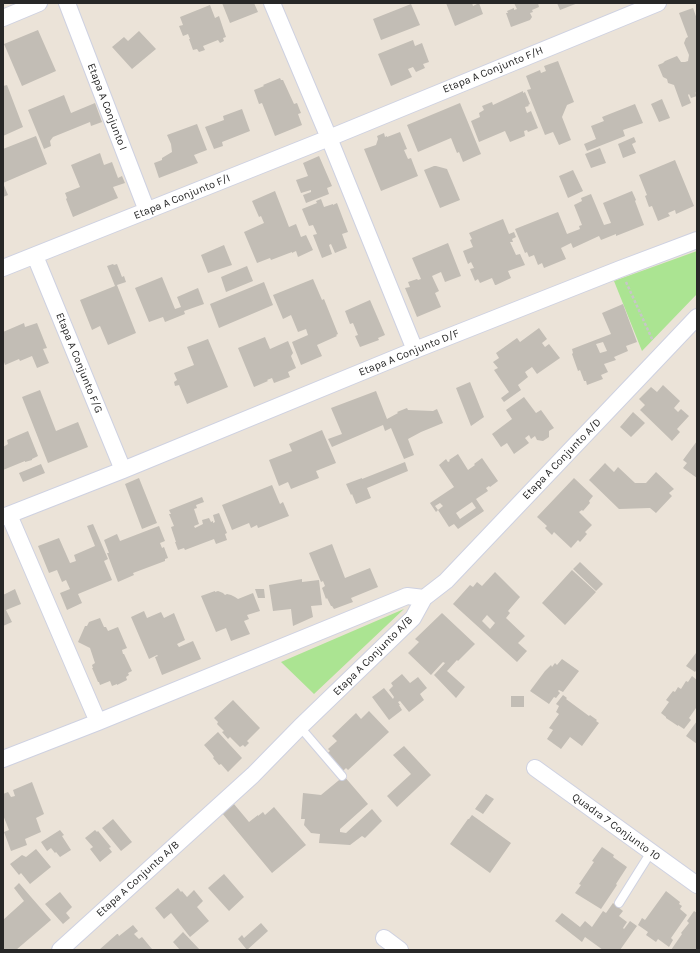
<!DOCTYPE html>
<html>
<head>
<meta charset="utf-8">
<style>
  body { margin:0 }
  #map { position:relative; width:700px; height:953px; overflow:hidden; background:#ebe3d8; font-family:Karla,sans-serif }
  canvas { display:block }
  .frame { position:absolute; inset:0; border:4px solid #272727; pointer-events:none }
</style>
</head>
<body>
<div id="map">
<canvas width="700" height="953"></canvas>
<div class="frame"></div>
</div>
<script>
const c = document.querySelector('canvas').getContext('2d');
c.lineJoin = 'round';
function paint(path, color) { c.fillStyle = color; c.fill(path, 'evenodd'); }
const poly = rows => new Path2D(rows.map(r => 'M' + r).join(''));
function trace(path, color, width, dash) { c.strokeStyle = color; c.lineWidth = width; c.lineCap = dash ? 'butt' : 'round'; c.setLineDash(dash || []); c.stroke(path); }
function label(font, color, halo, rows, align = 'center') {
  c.font = font + ' Karla,sans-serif'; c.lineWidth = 3; c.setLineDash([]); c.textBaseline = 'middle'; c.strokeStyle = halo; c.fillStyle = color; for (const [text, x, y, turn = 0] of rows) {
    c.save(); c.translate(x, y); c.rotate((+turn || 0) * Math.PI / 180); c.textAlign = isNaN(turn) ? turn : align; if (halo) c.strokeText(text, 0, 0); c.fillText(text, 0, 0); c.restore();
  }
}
const green = poly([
  [697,251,697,294,642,351,614,281],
  [404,609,314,694,281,662]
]);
const building = poly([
  [222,3,254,3,258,12,230,23],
  [446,3,472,3,473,6,479,3,483,14,455,26],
  [514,3,538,3,539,7,532,10,533,12,530,13,532,17,530,20,511,27,506,13,508,13,507,11,514,8,514,10,517,9],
  [557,3,578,3,560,10],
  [411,4,420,25,381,40,373,19],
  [210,5,215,18,219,16,226,37,223,38,224,41,220,43,218,40,203,46,205,50,199,52,197,49,193,50,189,39,190,39,188,34,183,36,179,26,183,25,180,17],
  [693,8,697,19,697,94,695,92,697,96,691,98,689,94,688,95,691,103,682,107,674,85,668,83,667,79,663,77,658,65,663,63,665,61,677,56,681,62,685,62,688,61,689,55,684,43,686,38,688,37,679,13],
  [38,30,56,71,22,86,4,44],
  [139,31,156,49,132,69,112,47,124,37,128,41],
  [413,40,415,46,422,43,429,62,423,64,425,68,416,72,413,67,408,69,412,77,391,86,378,54],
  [558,61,574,102,567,105,562,117,571,140,559,145,553,132,545,135,527,90,531,89,526,76,540,70,541,73,546,71,544,66],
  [280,78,281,80,283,80,294,104,297,103,301,113,298,114,302,125,275,136,262,103,259,104,254,90,264,86,263,85],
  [7,85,23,127,3,136,3,86],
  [523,91,523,93,525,92,530,104,528,105,529,106,525,107,527,113,531,111,538,128,528,132,527,130,524,131,525,136,510,142,505,131,479,142,471,121,480,117,479,113,484,110,482,106,492,102,493,105],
  [64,95,71,113,95,103,102,122,91,126,90,122,53,137,50,141,51,146,44,149,28,110],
  [662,99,670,118,659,122,651,104],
  [460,103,481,154,463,162,459,152,457,153,451,138,418,152,407,125],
  [635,104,643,123,623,130,625,136,587,151,584,144,596,139,591,126,604,121,602,117],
  [242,109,250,131,222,142,223,146,214,149,205,127,224,120,223,116],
  [197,124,207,150,194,155,198,163,159,178,154,163,162,160,162,158,172,152,171,144,167,135],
  [400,132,407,149,404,150,408,159,411,158,418,176,381,191,364,149,376,145,378,139,377,136,384,133,385,137,387,136,387,137],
  [36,136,47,164,3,183,3,149],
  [634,137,636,142,632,144,636,153,623,158,618,144],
  [600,148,606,163,591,168,585,154],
  [100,153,104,165,112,162,118,178,122,176,125,183,113,187,118,198,113,200,73,217,66,199,67,198,65,193,80,187,71,165],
  [319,156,332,186,327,188,329,194,306,203,303,195,311,192,311,190,301,193,296,180,308,176,303,163],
  [675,160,694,206,676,214,675,210,668,213,670,216,658,221,652,206,649,207,645,196,647,195,639,175],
  [434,166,436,166,447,169,460,200,440,208,424,170],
  [573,170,583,191,568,198,559,176],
  [3,183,8,195,3,197],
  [275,191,289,227,296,224,301,237,306,235,313,250,298,257,296,251,292,253,292,252,271,260,270,258,257,263,244,232,264,223,261,216,259,217,252,201],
  [632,191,636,200,635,201,644,225,616,236,616,234,601,240,599,236,573,248,571,243,561,248,566,259,544,268,542,263,538,265,534,255,529,257,527,252,525,253,515,229,558,212,567,234,580,229,579,226,582,225,574,205,582,201,581,198,591,194,604,225,611,223,603,203],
  [321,199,324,207,333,204,333,205,337,203,348,232,342,234,347,248,335,253,331,244,329,245,332,254,322,258,313,235,317,234,313,225,309,226,302,209,317,203,316,201],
  [503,219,509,234,514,232,516,237,512,239,513,242,510,242,516,255,520,254,525,265,508,271,511,278,496,285,495,285,492,278,480,283,478,279,475,281,470,269,474,268,471,262,468,264,463,251,473,247,470,240,472,239,469,233],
  [448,243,461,276,445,282,441,272,432,276,439,291,435,293,441,307,417,317,405,288,410,287,408,282,417,279,418,280,421,279,412,258],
  [224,245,232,265,208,273,201,255],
  [113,264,114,265,117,264,122,277,124,276,126,282,117,285,136,333,108,345,100,326,92,330,80,300,115,286,107,266],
  [247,266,253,281,226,292,221,277],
  [162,277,175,309,181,307,177,297,198,288,204,304,184,311,185,314,165,322,163,317,149,322,135,288],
  [313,279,322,300,324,299,338,334,336,335,337,336,317,345,322,356,301,365,292,342,308,335,306,329,298,332,291,315,283,319,273,295],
  [264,282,273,305,219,328,210,304],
  [370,300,385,335,378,338,379,340,360,347,355,336,358,335,353,323,350,324,345,311],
  [623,304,637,342,626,346,628,351,614,357,616,360,604,364,608,372,601,375,603,379,587,385,586,381,584,381,580,370,578,371,572,354,573,353,572,349,611,334,602,313],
  [603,342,607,351,600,353,596,344],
  [24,323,25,327,37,323,47,348,43,349,49,363,37,368,32,356,20,361,19,359,5,365,3,359,3,332],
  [539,328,547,339,542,343,545,347,549,344,560,358,537,374,532,367,525,372,528,377,518,385,521,390,504,402,501,398,509,392,494,370,498,368,493,362,499,358,496,353,517,338,520,342],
  [265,337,270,349,288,341,293,353,291,356,296,368,288,372,290,377,274,383,272,378,267,380,268,381,254,387,238,348],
  [208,339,228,387,187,404,179,385,175,386,174,382,177,380,174,373,194,365,187,347],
  [470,382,484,417,471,426,456,388],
  [663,385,680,401,674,408,678,412,681,409,689,416,677,429,680,432,672,441,640,410,645,405,639,399,651,387,657,392],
  [40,390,56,431,78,422,88,447,48,463,22,397],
  [376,391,387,419,398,413,397,412,407,408,408,410,433,411,437,409,443,423,421,432,408,439,414,455,404,459,391,428,385,431,383,425,332,447,328,439,342,434,331,408],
  [524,397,536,413,541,410,554,428,549,431,549,437,543,441,537,440,535,436,531,439,529,435,525,438,529,443,514,454,507,443,501,447,492,434,512,419,506,410],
  [633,412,645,423,631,437,620,427],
  [322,430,336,463,316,471,319,478,291,489,288,482,279,486,269,460,292,451,289,444],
  [28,431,38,456,32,459,32,460,25,462,25,461,3,470,3,447,8,444,7,440],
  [697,441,697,478,683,468,687,463,683,460],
  [458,454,468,470,475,465,474,464,482,458,498,481,490,487,489,486,486,488,488,491,476,499,484,511,458,529,454,524,449,527,438,510,436,512,430,503,454,487,439,465,446,459,448,462,450,461,449,460],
  [472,502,476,508,460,519,456,513],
  [440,503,443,506,438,510,435,506],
  [405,462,408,471,367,488,371,498,356,504,352,494,351,495,346,484,362,478,362,479],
  [605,463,614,472,618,467,635,483,646,483,656,472,674,489,669,493,672,496,656,513,650,508,619,509,589,480],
  [41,464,45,473,23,482,19,473],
  [139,478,157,523,142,529,125,484],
  [574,478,593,496,589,501,590,503,589,504,583,511,582,510,579,512,592,525,585,532,587,534,580,542,578,540,571,548,554,532,552,535,545,528,547,526,537,517],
  [272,485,280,504,283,502,289,516,258,528,257,525,251,528,249,523,232,530,222,505],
  [202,497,204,502,196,505,197,508,194,509,199,524,194,526,195,528,203,524,202,520,209,518,211,522,213,521,213,523,215,522,213,515,219,513,227,533,225,534,227,540,216,544,214,539,185,550,184,548,178,550,175,542,176,542,171,527,174,526,169,514,171,514,169,510],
  [93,524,108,559,104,561,112,580,78,594,82,603,67,610,60,593,70,589,66,580,62,582,57,570,49,573,38,546,59,538,70,563,76,561,74,555,95,546,87,526],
  [159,526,165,541,160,543,162,548,164,547,168,558,165,559,165,561,133,573,134,575,118,582,107,553,109,553,104,540,117,534,120,541],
  [332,544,345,578,370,568,378,587,351,598,353,602,334,609,332,606,331,606,327,598,326,599,322,588,325,586,323,581,321,582,309,553],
  [580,562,603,584,596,591,573,569],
  [572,570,596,592,565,625,542,603],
  [495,572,520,597,508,611,510,613,506,618,525,636,518,643,527,651,517,662,453,604,470,585,473,587,477,582,482,586],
  [487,615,495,623,490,629,482,621],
  [302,579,302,582,319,580,322,605,311,606,313,617,293,626,291,609,273,611,269,585],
  [15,589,21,604,6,610,12,622,3,626,3,595],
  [255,589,264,589,265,598,258,598],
  [215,591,215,592,218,591,223,593,225,595,227,594,231,595,235,597,238,599,253,593,260,611,247,615,249,619,244,621,250,634,231,641,226,628,216,632,201,596],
  [144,611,147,618,161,612,164,618,174,613,185,640,177,644,179,647,193,641,201,659,162,675,155,657,158,656,157,655,149,659,131,617],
  [442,613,475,644,458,661,457,660,447,671,465,687,456,698,434,675,446,662,445,663,443,662,431,675,408,653,419,642,415,639],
  [100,618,104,627,106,627,108,631,118,627,127,648,122,650,123,654,124,654,132,671,128,673,129,675,126,677,127,680,117,685,117,684,112,686,110,681,100,685,99,682,98,682,92,668,93,668,92,665,95,663,90,648,78,642,85,626,87,626,89,622],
  [696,653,697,654,697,669,695,672,686,666],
  [562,659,579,671,563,692,559,690,558,691,560,693,556,698,554,697,549,704,530,691,545,671,551,665,552,667,555,663,557,665],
  [402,674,410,683,418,677,427,688,420,694,424,700,409,712,400,701,398,702,400,705,399,705,402,710,389,720,372,697,384,688,393,699,394,697,389,690,393,686,391,683],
  [692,676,697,680,697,708,696,708,689,718,691,720,684,729,678,725,678,726,666,718,666,717,661,713,669,702,666,700,673,691,675,692,678,687,681,689,686,681,688,682],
  [563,695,567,698,566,699,589,716,590,715,597,720,596,721,599,723,582,746,570,737,561,749,547,739,553,730,549,728,559,714,556,712,559,706,556,704],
  [511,696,524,696,524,707,511,707],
  [233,700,260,728,247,741,249,743,245,747,243,745,240,747,230,737,228,739,222,732,224,731,217,724,218,722,214,718],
  [369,711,389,732,348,770,346,768,342,772,326,754,330,751,328,749,337,741,332,736,356,713,361,719],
  [697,721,697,744,686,736],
  [218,732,242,758,228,772,221,764,219,765,213,758,214,757,212,754,204,745],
  [404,746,431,775,397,807,387,796,411,774,393,755],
  [344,776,368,804,340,829,340,832,346,833,372,809,382,821,365,838,362,836,350,845,319,843,320,834,311,833,304,825,305,819,301,819,303,793,321,795],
  [32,782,44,814,36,818,41,832,25,839,27,845,11,851,4,832,9,830,3,815,3,794,8,792,11,797,15,796,13,790],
  [486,794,494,799,483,814,475,809],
  [234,804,249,822,258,815,258,816,263,812,265,815,274,807,306,845,272,873,222,813],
  [472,815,511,843,490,873,450,844,468,819,469,819],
  [113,819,132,842,121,851,102,828],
  [60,830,64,835,62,836,71,850,60,857,56,852,55,853,51,848,47,851,41,842],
  [95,830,97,832,98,831,111,847,109,848,112,852,100,862,90,849,93,847,85,838],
  [602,847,614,855,613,857,627,867,616,884,617,885,601,909,575,893,581,885,579,884,594,862,592,861],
  [36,849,51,867,30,884,21,873,19,875,10,864,22,855,26,857],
  [224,874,244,897,229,911,208,888],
  [19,883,31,897,51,920,16,950,3,950,3,920,24,901,14,888],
  [178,888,181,892,182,891,187,897,194,890,203,901,197,907,209,921,190,937,171,913,164,919,155,908],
  [666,891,680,902,679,904,682,906,680,909,687,915,671,938,673,940,669,947,658,939,656,942,646,935,648,932,638,925,642,918,645,920],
  [60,892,72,907,66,913,70,918,63,924,45,904],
  [613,903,623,911,619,916,627,922,623,928,624,929,630,921,637,926,620,950,603,950,585,937,582,942,555,921,562,913,580,927,585,921,592,927,603,911,606,913],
  [694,911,697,913,697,950,671,950,682,934,681,933,689,923,687,921],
  [261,923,268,931,247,950,238,939,242,935,244,938],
  [133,925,138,931,134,934,139,939,142,937,152,949,151,950,99,950,117,934,118,934,119,936],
  [183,932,200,950,180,950,173,942]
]);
const path = poly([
  [626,282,653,341]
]);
const service = poly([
  [300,727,342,776],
  [619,903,651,852]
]);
const minor = poly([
  [67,3,147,211],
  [272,3,329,138,415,350],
  [3,18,39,3],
  [35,256,123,470],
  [3,268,329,138,658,3],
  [9,515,98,722],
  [3,517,123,470,415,350,620,269,697,240],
  [3,759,98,722,407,596,424,598],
  [535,768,697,885],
  [384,938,400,950],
  [60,950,253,775,300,727,413,618,424,598,446,581,660,356,697,317]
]);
const streetNames = [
  ["Etapa A Conjunto F/H",493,70,-22],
  ["Etapa A Conjunto I",107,107,69],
  ["Etapa A Conjunto F/I",182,197,-22],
  ["Etapa A Conjunto D/F",409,353,-22],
  ["Etapa A Conjunto F/G",79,363,68],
  ["Etapa A Conjunto A/D",562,459,-46],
  ["Etapa A Conjunto A/B",373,656,-45],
  ["Quadra 7 Conjunto 10",616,827,36],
  ["Etapa A Conjunto A/B",138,879,-42]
];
paint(green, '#abe492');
paint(building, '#c2bdb5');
trace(service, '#ced1e1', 10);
trace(minor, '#ced1e1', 18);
trace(path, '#c7c7c7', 2.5, [3, 2]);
trace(service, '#fff', 8);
trace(minor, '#fff', 16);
label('11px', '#272727', '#fff', streetNames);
</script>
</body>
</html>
